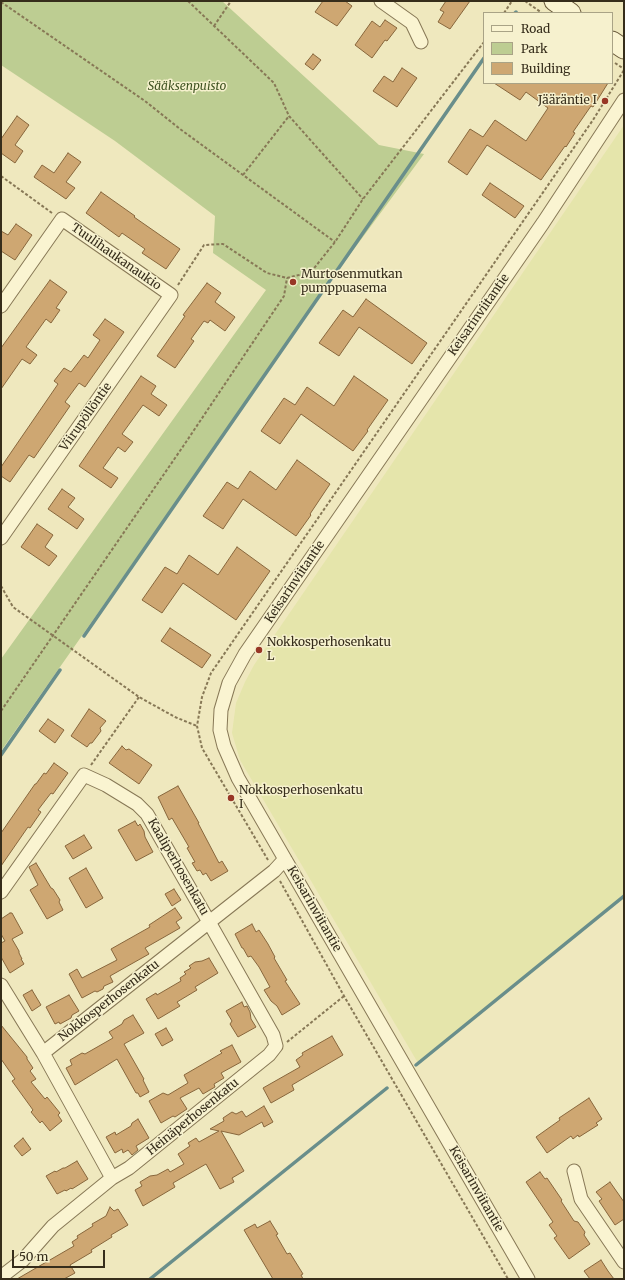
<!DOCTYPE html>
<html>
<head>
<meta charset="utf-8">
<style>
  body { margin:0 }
  #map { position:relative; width:625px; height:1280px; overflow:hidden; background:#efe8be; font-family:Merriweather,serif }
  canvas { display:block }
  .frame { position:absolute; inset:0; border:2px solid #362d1b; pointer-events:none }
  .legend { position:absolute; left:483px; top:12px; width:130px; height:72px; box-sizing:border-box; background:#f6f1ce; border:1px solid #a9a386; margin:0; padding:5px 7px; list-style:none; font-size:12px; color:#362d1b }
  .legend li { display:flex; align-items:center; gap:8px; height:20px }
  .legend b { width:20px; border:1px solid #a9a386 }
  .scale { position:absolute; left:12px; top:1250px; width:93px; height:18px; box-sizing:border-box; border:2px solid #362d1b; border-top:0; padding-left:5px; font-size:12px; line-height:14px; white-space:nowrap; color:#362d1b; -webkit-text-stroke:3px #f6f1ce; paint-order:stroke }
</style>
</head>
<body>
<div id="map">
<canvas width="625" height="1280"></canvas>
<div class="frame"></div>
<ul class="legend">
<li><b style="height:5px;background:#faf4d1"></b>Road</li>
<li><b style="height:11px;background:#bdcd92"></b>Park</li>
<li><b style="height:11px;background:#cea772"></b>Building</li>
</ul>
<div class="scale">50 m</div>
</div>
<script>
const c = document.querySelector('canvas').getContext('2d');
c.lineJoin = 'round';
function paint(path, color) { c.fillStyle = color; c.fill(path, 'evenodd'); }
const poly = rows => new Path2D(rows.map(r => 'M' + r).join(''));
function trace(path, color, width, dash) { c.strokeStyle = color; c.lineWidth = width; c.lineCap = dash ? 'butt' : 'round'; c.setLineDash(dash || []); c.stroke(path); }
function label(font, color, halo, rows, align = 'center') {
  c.font = font + ' Merriweather,serif'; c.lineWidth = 3; c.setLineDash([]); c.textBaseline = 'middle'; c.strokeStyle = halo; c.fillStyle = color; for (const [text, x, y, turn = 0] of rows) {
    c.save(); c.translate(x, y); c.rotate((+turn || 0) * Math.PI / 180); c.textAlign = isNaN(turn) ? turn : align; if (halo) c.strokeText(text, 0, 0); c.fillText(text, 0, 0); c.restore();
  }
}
const farmland = poly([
  [624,125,624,896,418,1063,240,760,232,733,236,703,245,682,254,665]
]);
const green = poly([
  [1,1,222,1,379,145,424,154,343,264,1,751,1,659,266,290,213,253,215,216,115,141,1,65]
]);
const stream = poly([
  [515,13,516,12],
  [84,636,484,58],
  [1,755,60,670],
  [416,1065,624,896],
  [150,1279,387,1088]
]);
const building = poly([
  [323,1,345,1,352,6,337,26,315,12,323,1],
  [446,1,470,1,450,29,438,22,444,12,440,10,446,1],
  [385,20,397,28,387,41,385,40,372,58,355,45,372,21,380,27,385,20],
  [313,54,321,60,313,70,305,64,313,54],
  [402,68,417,78,397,107,373,91,384,76,393,82,402,68],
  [494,83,608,83,593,107,591,106,573,132,575,133,566,147,565,146,541,180,487,145,467,175,448,162,470,129,483,137,495,120,526,141,548,108,526,92,520,100,494,83],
  [17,116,29,125,15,145,23,151,15,163,1,153,1,139,17,116],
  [68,153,81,162,66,182,75,188,66,199,34,177,42,165,54,173,68,153],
  [490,183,524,206,515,218,482,195,490,183],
  [101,192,135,216,134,217,180,249,166,269,142,253,145,249,122,233,119,237,86,213,101,192],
  [16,224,32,235,15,260,1,251,1,231,8,235,16,224],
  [50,280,67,292,56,308,60,310,51,323,46,319,26,347,37,355,30,364,22,359,1,389,1,348,50,280],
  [207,283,221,293,215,302,235,317,225,331,210,320,208,323,204,321,191,339,194,341,175,368,157,356,185,316,183,315,207,283],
  [366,299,427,343,412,364,359,327,339,356,319,343,343,310,353,317,366,299],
  [105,319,124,332,85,387,79,383,65,402,70,406,34,458,29,455,10,482,1,476,1,467,58,384,54,381,64,368,71,372,84,355,88,358,100,340,93,335,105,319],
  [141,376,156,386,151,394,167,405,159,416,143,405,122,434,133,442,125,452,118,447,103,468,118,478,111,488,79,466,141,376],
  [354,376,388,400,367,430,368,431,353,451,301,414,280,444,261,431,284,398,295,405,307,387,334,406,354,376],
  [297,460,330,484,310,514,311,515,296,536,243,499,223,529,203,516,227,482,238,489,250,471,276,490,297,460],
  [62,489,75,498,68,507,84,519,77,529,48,509,62,489],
  [37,524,53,535,45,547,57,556,49,566,21,547,37,524],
  [237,547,270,571,236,620,183,583,162,613,142,600,165,567,177,574,189,555,218,575,237,547],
  [170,628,211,655,202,668,161,641,170,628],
  [89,709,106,721,100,728,101,731,92,743,90,743,87,747,71,736,89,709],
  [48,719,64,730,55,743,39,731,48,719],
  [122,746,126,750,129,749,152,765,139,784,109,763,122,746],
  [54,763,68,773,53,794,51,793,38,810,41,812,30,828,28,827,1,866,1,833,35,784,36,784,44,773,46,774,54,763],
  [178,786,199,823,198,823,219,863,222,861,228,871,211,881,206,873,203,875,200,870,197,871,192,863,195,862,187,848,189,847,172,818,169,820,158,797,178,786],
  [135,821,138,826,140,824,144,831,145,837,153,852,136,861,118,830,135,821],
  [84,835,92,848,73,859,65,846,84,835],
  [36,863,51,888,53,889,60,900,59,902,63,910,47,919,30,890,38,885,29,867,36,863],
  [86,868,103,898,86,908,69,878,86,868],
  [174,889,181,900,172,906,165,894,174,889],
  [175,908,182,918,176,922,180,928,145,948,149,954,110,976,113,982,104,986,103,989,97,992,95,991,82,998,69,974,77,969,82,978,117,960,111,949,150,927,149,925,175,908],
  [10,913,12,913,23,933,12,939,19,951,19,953,22,959,21,959,24,964,10,973,1,957,1,943,5,941,1,934,1,919,10,913],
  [252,924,256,932,259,930,268,944,275,957,274,958,287,980,285,981,300,1004,282,1015,277,1006,271,1001,264,990,270,987,259,967,251,956,248,957,243,948,242,948,235,934,252,924],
  [209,958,218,973,195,987,197,990,177,1002,180,1006,158,1019,146,999,156,993,157,995,181,981,180,978,186,974,184,972,191,968,189,966,195,962,202,961,209,958],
  [32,990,41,1005,32,1011,23,995,32,990],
  [69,995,79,1011,72,1015,71,1018,60,1024,59,1022,55,1024,46,1007,69,995],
  [242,1002,244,1007,247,1006,250,1012,251,1019,256,1027,238,1037,230,1024,232,1021,226,1011,242,1002],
  [133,1015,144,1033,124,1044,144,1079,143,1080,149,1092,140,1097,138,1093,136,1093,117,1059,75,1085,66,1068,72,1065,70,1060,82,1053,85,1054,113,1038,109,1032,122,1024,124,1020,133,1015],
  [1,1025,27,1057,27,1059,33,1068,30,1071,36,1079,31,1082,45,1099,47,1097,60,1113,58,1115,62,1121,50,1131,42,1121,40,1123,31,1112,33,1110,12,1081,15,1079,1,1059,1,1025],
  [166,1028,173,1040,162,1046,155,1034,166,1028],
  [332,1036,343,1055,292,1085,294,1090,271,1103,263,1088,300,1067,296,1060,303,1055,302,1053,332,1036],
  [232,1045,241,1062,221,1073,224,1078,214,1084,215,1087,203,1094,199,1088,180,1098,187,1109,175,1117,173,1116,161,1123,149,1101,163,1093,168,1095,188,1083,184,1075,222,1053,220,1051,232,1045],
  [589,1098,602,1119,596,1123,598,1125,579,1137,578,1135,573,1139,571,1136,547,1153,536,1137,560,1120,559,1118,589,1098],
  [264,1106,273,1122,264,1127,262,1122,239,1135,221,1131,244,1171,232,1178,234,1182,220,1189,206,1164,173,1183,175,1187,143,1206,135,1190,142,1186,140,1182,150,1176,157,1175,168,1169,170,1172,184,1164,178,1154,190,1146,188,1143,196,1138,199,1142,219,1131,210,1129,224,1121,223,1118,232,1112,236,1114,242,1111,246,1117,264,1106],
  [138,1119,149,1138,136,1146,138,1150,132,1155,128,1150,123,1153,122,1149,115,1153,106,1137,115,1132,116,1135,131,1126,132,1123,138,1119],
  [23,1138,31,1149,22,1156,14,1146,23,1138],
  [77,1161,88,1179,72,1189,71,1188,66,1191,65,1190,57,1194,46,1176,55,1171,56,1172,63,1168,65,1168,77,1161],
  [540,1172,545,1179,547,1178,562,1200,561,1201,574,1221,578,1222,585,1232,584,1235,590,1244,569,1259,554,1238,557,1236,549,1225,553,1222,526,1182,540,1172],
  [610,1182,624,1202,624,1219,615,1225,599,1201,602,1199,596,1192,610,1182],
  [110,1207,114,1211,118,1209,128,1225,111,1235,112,1237,91,1250,92,1252,70,1265,75,1273,64,1279,17,1279,74,1246,72,1242,78,1238,77,1236,93,1226,92,1224,106,1216,110,1207],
  [270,1221,278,1234,276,1235,287,1254,290,1253,303,1274,301,1275,303,1279,273,1279,244,1230,255,1224,257,1228,270,1221],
  [601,1260,608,1271,614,1279,590,1279,584,1271,601,1260]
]);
const path = poly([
  [188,1,274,83,289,116,363,199],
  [525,1,542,13],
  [1,2,145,101,180,129,335,242],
  [504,13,512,1],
  [214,26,231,1],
  [615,63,624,69],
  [243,175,289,116],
  [1,176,52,213],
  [178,285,204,245,223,244,267,273,287,278,311,272,335,242,363,199,484,42],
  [1,586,13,607,139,697,175,717,197,726],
  [1,711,184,445,284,296,287,278],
  [91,765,139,697],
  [268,860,202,748,197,726,202,697,211,673,593,120,624,70],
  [280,881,344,996,508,1279],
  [287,1042,344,996]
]);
const street = poly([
  [381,1,412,23,421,42],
  [1,306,62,219,171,295,1,538],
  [1,892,84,775,106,785,137,804,147,814,209,922,273,1035,276,1046,269,1055,129,1168,112,1178,53,1226,23,1260,1,1277],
  [1,985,43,1053],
  [574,1171,581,1199,624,1262],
  [112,1178,43,1053,274,871,285,859],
  [528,1279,238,778,224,746,220,730,221,710,229,683,245,654,543,223,624,100]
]);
const secondary = poly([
  [554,1,571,13],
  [612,41,624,49]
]);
const markers = [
  [605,101,4,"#983625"],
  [293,282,4,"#983625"],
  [259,650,4,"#983625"],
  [231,798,4,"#983625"]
];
const parkNames = [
  ["Sääksenpuisto",187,87]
];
const poiNames = [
  ["Jääräntie I",597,101,"right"],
  ["Murtosenmutkan",301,275],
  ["pumppuasema",301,289],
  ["Nokkosperhosenkatu",267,643],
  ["L",267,657],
  ["Nokkosperhosenkatu",239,791],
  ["I",239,805]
];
const streetNames = [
  ["Tuulihaukanaukio",116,257,35],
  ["Keisarinviitantie",479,315,-55],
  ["Viirupöllöntie",86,417,-55],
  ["Keisarinviitantie",295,582,-56],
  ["Kaaliperhosenkatu",178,867,60],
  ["Keisarinviitantie",314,909,60],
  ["Nokkosperhosenkatu",109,1001,-38],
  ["Heinäperhosenkatu",193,1117,-39],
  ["Keisarinviitantie",476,1189,60]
];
paint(farmland, '#e5e5ab');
paint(green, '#bdcd92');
trace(stream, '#698e8b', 3.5);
paint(building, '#cea772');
trace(building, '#87663c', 1);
trace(street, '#877856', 15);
trace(secondary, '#69593a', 21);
trace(path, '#877856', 2, [3, 2]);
trace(street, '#faf4d1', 13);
trace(secondary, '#faf4d1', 19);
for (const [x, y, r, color] of markers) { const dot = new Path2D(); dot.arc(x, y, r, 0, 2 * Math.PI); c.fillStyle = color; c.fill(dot); trace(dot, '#f6f1ce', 1.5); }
label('italic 12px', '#3f5321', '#f6f1ce', parkNames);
label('12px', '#362d1b', '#f6f1ce', poiNames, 'left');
label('12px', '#362d1b', '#f6f1ce', streetNames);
</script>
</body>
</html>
